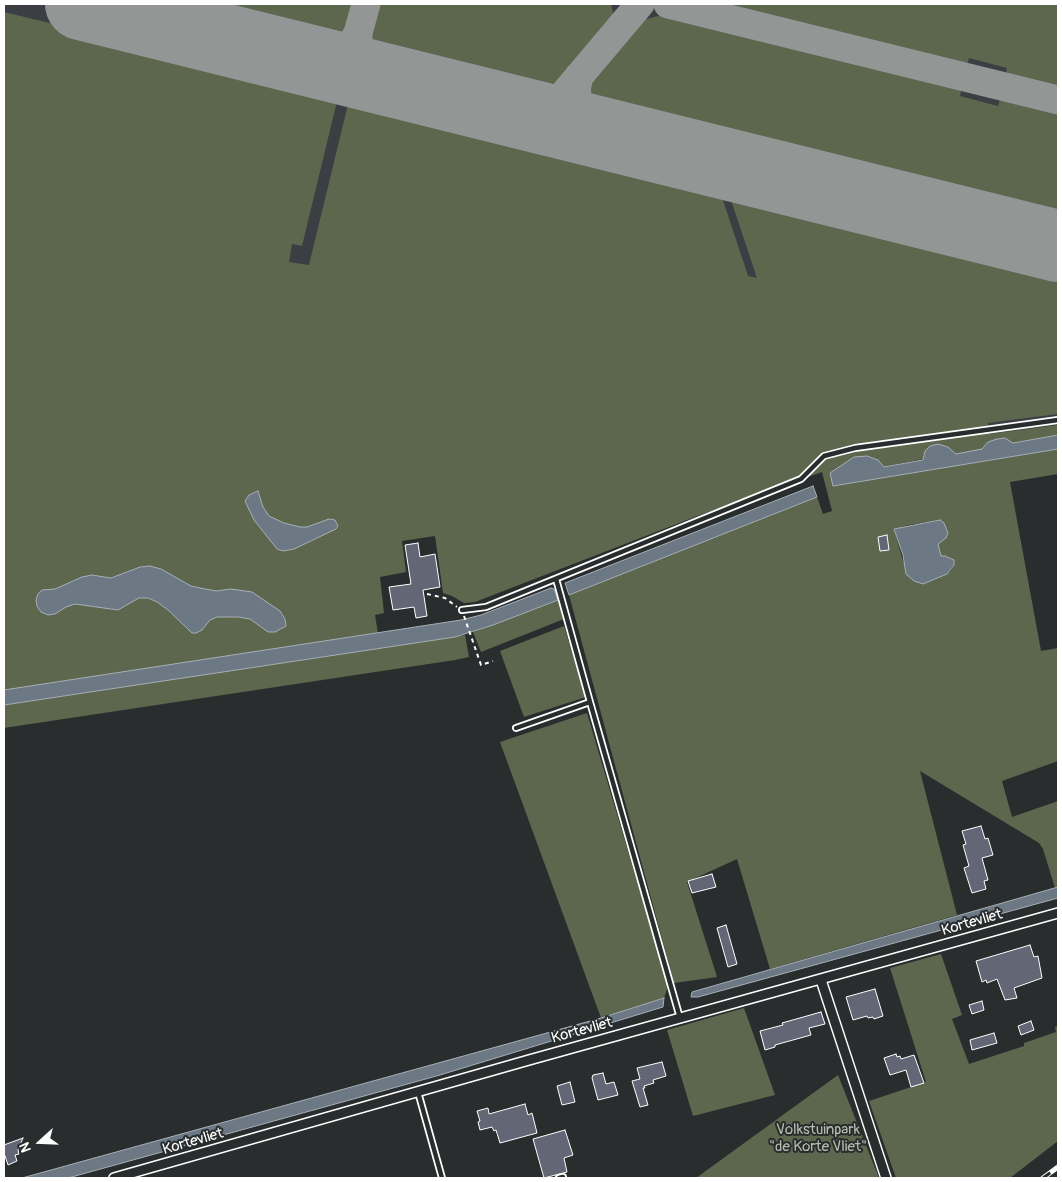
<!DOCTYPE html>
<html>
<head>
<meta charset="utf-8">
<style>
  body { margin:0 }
  #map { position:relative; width:1062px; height:1182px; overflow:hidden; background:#2a2d2e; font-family:Pangolin,sans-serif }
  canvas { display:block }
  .frame { position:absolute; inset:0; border:5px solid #fff; pointer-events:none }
  .north { position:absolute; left:15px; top:1117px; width:50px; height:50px; -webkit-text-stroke:4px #2a2d2e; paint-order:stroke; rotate:250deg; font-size:14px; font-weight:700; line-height:20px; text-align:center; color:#fff }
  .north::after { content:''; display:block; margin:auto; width:18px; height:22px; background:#fff; clip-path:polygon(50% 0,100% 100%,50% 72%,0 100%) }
</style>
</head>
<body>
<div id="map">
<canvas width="1062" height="1182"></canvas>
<div class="frame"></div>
<div class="north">N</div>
</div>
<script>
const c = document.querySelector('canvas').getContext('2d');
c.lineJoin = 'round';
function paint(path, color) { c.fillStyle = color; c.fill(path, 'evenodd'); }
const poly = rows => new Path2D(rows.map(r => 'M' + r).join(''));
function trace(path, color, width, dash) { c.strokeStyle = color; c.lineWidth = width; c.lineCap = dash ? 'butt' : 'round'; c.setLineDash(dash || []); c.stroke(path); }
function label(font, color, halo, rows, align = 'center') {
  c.font = font + ' Pangolin,sans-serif'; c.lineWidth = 4; c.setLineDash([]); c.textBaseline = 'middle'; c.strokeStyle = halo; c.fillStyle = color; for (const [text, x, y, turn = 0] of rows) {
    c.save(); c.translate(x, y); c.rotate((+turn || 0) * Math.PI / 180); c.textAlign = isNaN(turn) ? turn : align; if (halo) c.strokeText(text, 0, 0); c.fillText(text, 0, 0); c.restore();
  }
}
const built = poly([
  [4,4,1058,4,1058,441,991,451,988,421,4,305]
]);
const green = poly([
  [196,4,357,4,351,30,347,35,333,39],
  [374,4,611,4,614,17,611,23,562,81,554,89,543,91,375,49,366,36],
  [710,4,1058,4,1058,91,1005,78,1007,68,969,58,966,68],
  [4,12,339,93,302,246,292,244,289,262,309,265,350,96,719,188,748,276,757,278,728,191,1058,271,1058,414,988,423,989,434,1058,425,1058,435,1012,443,991,451,923,459,883,467,837,470,830,474,834,486,1058,449,1058,474,1010,482,1041,651,1058,648,1058,761,1002,781,1012,817,1058,801,1058,887,1055,888,1043,849,1039,843,920,771,957,915,770,969,737,859,687,882,717,977,674,983,569,595,817,497,823,514,832,511,822,472,700,515,475,602,464,603,452,596,443,593,435,536,402,541,406,572,380,577,384,613,375,615,378,634,4,696],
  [940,520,946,538,937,544,941,557,954,565,952,569,947,574,903,561,894,529,909,525],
  [663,15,678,17,962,87,960,96,998,106,1001,96,1058,111,1058,217,620,110,605,105,595,100,589,93,589,87,590,79,596,71,634,26,646,19],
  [558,600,564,619,481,652,473,632],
  [564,626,586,697,524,717,500,651],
  [465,635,469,657,455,660,4,728,4,705],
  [587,713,668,986,664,998,601,1018,500,742],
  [941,954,962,1015,952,1019,969,1064,1024,1046,1024,1043,1056,1032,1055,1027,1058,1026,1058,1141,1010,1178,896,1178,869,1101,926,1082,890,968],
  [744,1008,775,1095,693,1116,667,1030],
  [838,1075,879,1178,696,1178]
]);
const water = poly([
  [1058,435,1058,449,833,486,830,473,854,457,867,456,878,460,884,467,923,460,925,451,930,446,938,444,948,447,956,454,982,449,988,442,997,439,1005,438,1013,443,1058,435],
  [813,486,817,497,569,595,565,583,813,486],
  [258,491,263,507,269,516,284,523,300,527,307,527,329,519,335,520,338,526,336,529,294,549,283,551,277,549,254,520,245,501,249,495,258,491],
  [940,520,944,523,948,533,946,538,938,544,941,556,945,556,954,560,954,565,947,574,923,584,914,581,906,574,903,555,894,529,940,520],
  [150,566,161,569,191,586,200,588,216,591,231,589,252,592,280,611,285,619,286,626,275,632,268,632,250,619,238,617,217,617,210,620,202,630,196,633,192,633,168,610,157,602,148,598,139,598,118,610,75,604,66,607,55,614,48,615,41,612,37,606,36,600,38,594,42,590,55,589,82,577,92,575,111,578,140,567,150,566],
  [551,588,554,589,558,600,493,625,455,637,4,705,4,690,461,620,481,615,551,588],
  [1058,887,1058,898,698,997,691,997,692,992,1058,887],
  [664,998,663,1007,440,1075,68,1178,22,1178,601,1018,664,998]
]);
const taxiway = poly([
  [121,4,130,13,148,20],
  [668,4,1058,100],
  [358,33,358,47,365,64,378,75,388,80],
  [304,59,328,60,343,54,348,50,358,33,366,4],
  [579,76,576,90,581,114,591,125,606,134],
  [518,112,540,111,550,107,559,100,640,4]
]);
const runway = poly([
  [81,4,1058,246]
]);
const building = poly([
  [887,535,889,550,880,551,878,537,887,535],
  [418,543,420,557,435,554,440,587,423,590,427,616,416,618,414,607,393,610,389,587,411,584,405,545,418,543],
  [981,826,985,839,988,838,993,855,982,858,988,880,984,881,986,889,972,893,964,868,969,866,963,845,966,844,962,831,981,826],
  [712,874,716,887,692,893,688,881,712,874],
  [726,925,737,964,728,967,717,928,726,925],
  [1030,945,1034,957,1038,956,1042,978,1014,988,1017,998,1005,1000,997,979,987,983,986,980,982,982,976,961,1030,945],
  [875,989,883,1016,874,1019,873,1017,868,1018,867,1016,853,1020,846,997,875,989],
  [982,1001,984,1010,972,1014,969,1005,982,1001],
  [821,1012,825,1024,809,1028,811,1035,775,1045,775,1047,765,1050,760,1031,783,1025,782,1023,821,1012],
  [1031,1021,1034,1030,1021,1035,1018,1026,1031,1021],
  [994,1033,997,1043,972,1050,970,1040,994,1033],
  [896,1054,897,1057,900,1056,901,1059,914,1055,924,1083,911,1087,906,1070,890,1075,884,1058,896,1054],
  [662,1062,666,1076,653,1080,654,1083,644,1086,645,1088,643,1088,648,1105,640,1107,632,1081,640,1079,637,1068,662,1062],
  [603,1073,606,1084,614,1082,618,1095,598,1100,592,1078,593,1075,603,1073],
  [570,1082,575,1102,562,1105,557,1086,570,1082],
  [525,1104,528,1115,532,1113,537,1133,500,1143,496,1130,494,1131,492,1127,480,1130,478,1122,480,1121,477,1111,488,1108,489,1114,525,1104],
  [565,1130,573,1155,564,1158,567,1172,544,1178,533,1139,565,1130],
  [23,1138,18,1150,19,1154,15,1155,17,1161,8,1165,4,1153,4,1145,23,1138]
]);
const path = poly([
  [427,594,445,598,457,607],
  [464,616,481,665,493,661]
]);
const lane = poly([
  [556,579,590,702],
  [462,610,486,607,801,479,824,456,855,448,1058,420],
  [516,728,590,702,680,1018],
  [418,1092,442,1178],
  [559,1178,563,1177]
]);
const street = poly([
  [821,980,886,1178],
  [114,1178,529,1060,1058,913]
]);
const rail = poly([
  [1043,1178,1058,1167]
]);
const streetNames = [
  ["Kortevliet",972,923,-16],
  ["Kortevliet",582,1031,-15],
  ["Kortevliet",193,1142,-16]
];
const parkNames = [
  ["Volkstuinpark",818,1130],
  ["\"de Korte Vliet\"",818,1147]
];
paint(built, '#3b3e43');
paint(green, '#5c674e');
paint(water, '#6c7985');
trace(water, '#a7afb6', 1);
trace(taxiway, '#949696', 29);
trace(runway, '#949696', 72);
paint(building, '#626675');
trace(building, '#fff', 1);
trace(lane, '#fff', 8);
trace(street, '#fff', 12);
trace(path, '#fff', 2, [4, 4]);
trace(lane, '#2a2d2e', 4.5);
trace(street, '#2a2d2e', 9);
trace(rail, '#fff', 5);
trace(rail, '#2a2d2e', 3, [9]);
label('15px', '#fff', '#2a2d2e', streetNames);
label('15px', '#b6bbaf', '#2a2d2e', parkNames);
</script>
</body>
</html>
